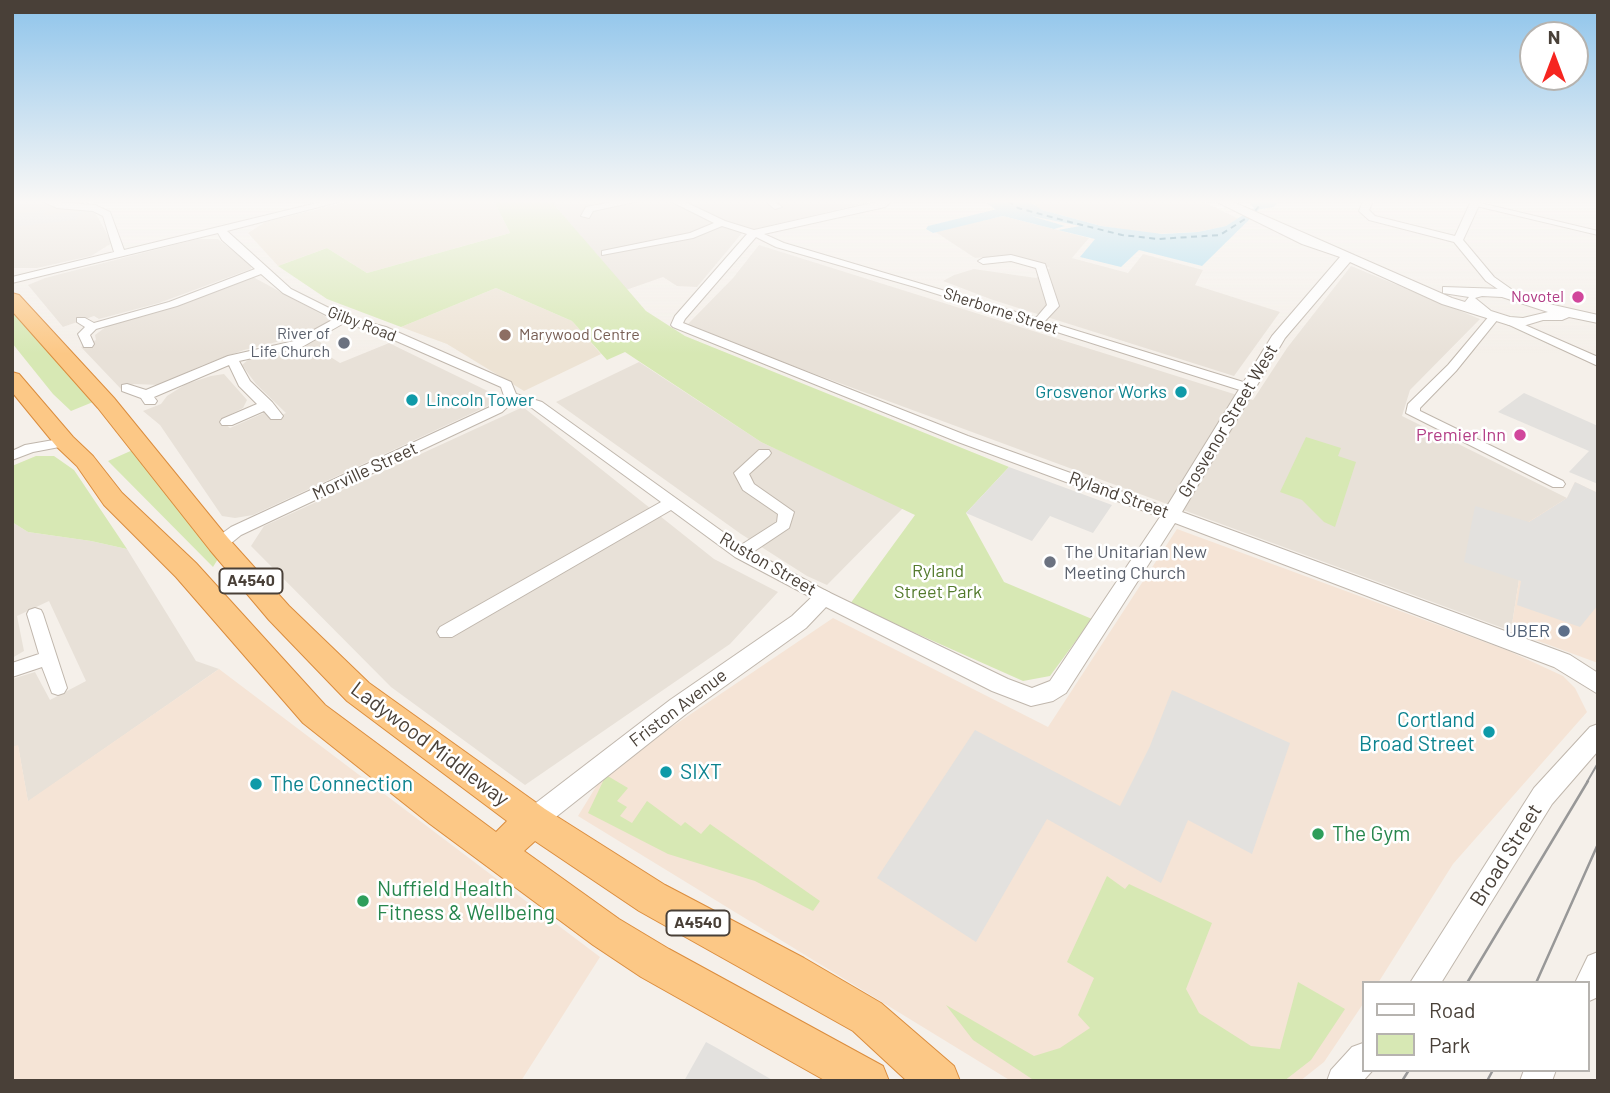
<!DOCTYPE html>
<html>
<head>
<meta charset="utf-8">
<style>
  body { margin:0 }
  #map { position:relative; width:1610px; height:1093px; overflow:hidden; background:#f5f0ea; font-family:Barlow,sans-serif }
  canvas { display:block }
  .frame { position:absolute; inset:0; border:14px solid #494038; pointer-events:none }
  .legend { position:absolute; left:1362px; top:981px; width:228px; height:91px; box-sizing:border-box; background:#fff; border:2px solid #b6b3af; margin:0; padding:9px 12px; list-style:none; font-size:21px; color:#494038 }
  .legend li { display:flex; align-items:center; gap:14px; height:35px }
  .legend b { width:35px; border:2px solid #b6b3af }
  .north { position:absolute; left:1519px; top:21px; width:70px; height:70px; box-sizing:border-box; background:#fff; border:2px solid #b6b3af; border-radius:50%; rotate:0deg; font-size:19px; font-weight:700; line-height:28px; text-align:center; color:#494038 }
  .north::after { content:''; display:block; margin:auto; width:24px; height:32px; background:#f62520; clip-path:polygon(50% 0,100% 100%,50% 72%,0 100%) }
</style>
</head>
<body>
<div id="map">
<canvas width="1610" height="1093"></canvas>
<div class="frame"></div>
<ul class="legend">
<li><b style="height:9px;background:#fff"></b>Road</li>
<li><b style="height:19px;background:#d7e8b4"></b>Park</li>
</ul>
<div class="north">N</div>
</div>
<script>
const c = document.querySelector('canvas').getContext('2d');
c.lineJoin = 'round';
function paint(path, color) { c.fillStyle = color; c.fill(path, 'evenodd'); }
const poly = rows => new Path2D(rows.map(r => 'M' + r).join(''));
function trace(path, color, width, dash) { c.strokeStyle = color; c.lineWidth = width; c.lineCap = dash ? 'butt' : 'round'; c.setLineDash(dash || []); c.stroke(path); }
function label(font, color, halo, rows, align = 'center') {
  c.font = font + ' Barlow,sans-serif'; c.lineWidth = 5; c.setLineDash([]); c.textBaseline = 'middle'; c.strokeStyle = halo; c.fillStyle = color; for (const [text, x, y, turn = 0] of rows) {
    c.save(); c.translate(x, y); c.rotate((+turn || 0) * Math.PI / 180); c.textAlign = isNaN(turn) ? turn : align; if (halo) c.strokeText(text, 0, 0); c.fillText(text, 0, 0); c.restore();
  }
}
const residential = poly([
  [17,201,100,201,78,204,74,210,88,209,96,214,112,243,91,256,37,268,12,268,12,206],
  [551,201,874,201,743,232,697,287,677,286,663,277,626,290],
  [1029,201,1202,201,1239,219,1226,226,1198,232,1154,234,1101,226,1042,210],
  [1003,216,1089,238,1072,258,1128,273,1143,254,1203,270,1195,285,1280,312,1234,376,993,300,943,281,954,275,974,269,1036,278,1050,268,1010,255,975,258,934,231],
  [197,239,218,239,252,266,251,269,159,303,99,319,94,316,63,327,28,285,45,278],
  [759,245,1253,400,1287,348,1351,266,1480,319,1410,390,1402,416,1567,498,1528,523,1511,631,693,329,688,324,733,278],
  [253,277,332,320,313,333,244,350,203,365,160,385,134,384,121,389,81,347,96,340,95,335,107,326],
  [318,338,329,356,340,363,389,343,500,397,492,404,253,515,235,518,222,516,160,425,143,411,161,404,167,396,186,384,211,376,224,374,247,400,243,408,220,420,230,428,266,412,275,418,286,413,256,384,242,365,249,359,296,347],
  [639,362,761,442,903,508,827,585,807,576,741,534,556,402],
  [523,407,714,559,778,592,730,644,525,785,391,687,251,546,264,526],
  [12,522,28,532,91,541,127,549,196,661,219,669,28,802,18,746,12,747,12,679,35,672,50,700,86,681,49,601,17,616,24,651,12,658]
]);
const commercial = poly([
  [1575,482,1598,493,1598,663,1511,631,1528,522,1567,498],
  [1177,529,1509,651,1563,676,1575,688,1587,712,1453,864,1378,983,1363,983,1363,1004,1324,1062,1300,1081,1011,1081,578,816,605,772,833,618,1048,727],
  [219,669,600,957,521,1081,12,1081,12,747,18,745,28,801]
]);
const education = poly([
  [350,201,494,201,510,233,367,273,327,248,278,266,248,233,265,222],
  [496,288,572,321,601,354,524,391,447,344,401,327]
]);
const green = poly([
  [494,201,551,201,646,311,685,336,1009,467,966,513,1004,582,1092,619,1050,676,1023,681,850,604,915,515,761,442,625,352,607,360,572,321,496,288,401,327,327,299,278,266,327,248,367,273,510,233],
  [12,307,93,402,71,411,53,394,12,343],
  [1306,437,1341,448,1338,456,1356,462,1335,527,1324,522,1302,500,1280,492],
  [135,449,221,554,213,567,108,461],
  [36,456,54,456,74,470,127,549,91,541,28,532,12,522,12,466],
  [606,775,628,788,617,801,627,807,620,816,632,823,647,801,681,826,685,822,701,834,710,824,820,901,813,911,755,881,668,854,588,813],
  [1107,876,1125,889,1129,884,1212,923,1186,989,1199,1013,1251,1046,1280,1049,1298,982,1345,1009,1311,1060,1284,1081,1035,1081,973,1040,946,1005,1034,1056,1060,1048,1090,1028,1078,1015,1094,978,1067,962]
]);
const parking = poly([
  [46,210,43,215,82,211,76,220,12,227,12,214],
  [1524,393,1598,426,1598,484,1569,472,1589,451,1498,412],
  [1009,467,1112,505,1093,533,1050,516,1032,541,966,513],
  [1575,482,1598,493,1598,605,1580,627,1517,605,1521,581,1464,562,1475,506,1529,522,1567,498],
  [1172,690,1290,743,1252,854,1188,820,1161,883,1047,819,976,942,877,878,975,730,1120,806,1150,746],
  [706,1042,717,1048,774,1081,684,1081]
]);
const water = poly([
  [985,201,1029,201,1042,210,1101,226,1162,234,1198,232,1226,226,1254,208,1250,204,1252,201,1279,201,1274,207,1260,209,1202,266,1139,250,1121,267,1080,257,1095,239,1058,230,1080,226,1031,216,1065,226,1054,229,1003,216]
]);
const canal = poly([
  [1018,204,1023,205,1023,211,933,233,926,229,928,226,1018,204]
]);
const ferry = poly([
  [1008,201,1018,208,1066,221,1122,235,1158,239,1220,235,1248,217],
  [1255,211,1263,201]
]);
const pedestrian = poly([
  [765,201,774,201,782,207,775,209,765,201],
  [1472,201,1598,231,1598,235,1472,205,1472,201]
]);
const minor = poly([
  [42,201,95,205,110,212,124,250,325,201,342,201,227,231,291,289,347,317,386,327,511,382,516,394,542,402,741,545,777,522,778,514,743,490,734,473,759,450,769,450,771,453,769,456,749,474,754,484,794,512,789,528,753,552,830,593,832,597,830,601,824,603,818,601,735,557,671,510,452,637,440,637,437,632,440,627,661,502,532,408,513,402,502,412,241,535,225,548,213,548,211,544,213,540,231,527,492,406,504,396,501,387,378,333,344,323,302,347,239,361,250,381,272,402,283,416,281,419,271,419,264,411,232,425,222,425,220,422,222,419,257,404,239,386,229,365,154,397,157,401,155,404,145,404,141,398,122,391,122,385,127,384,146,390,228,356,294,341,334,319,283,293,261,274,177,306,96,329,90,335,94,344,92,347,84,347,78,334,85,327,77,322,77,318,85,318,94,323,169,302,255,269,222,240,218,233,12,283,12,277,114,252,103,216,93,211,57,208,42,201],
  [617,201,639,201,593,211,589,218,581,216,586,207,617,201],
  [670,201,683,201,725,221,754,230,881,201,892,201,885,207,764,234,784,243,1036,318,1047,305,1036,268,1011,261,983,264,978,261,983,258,1011,255,1045,264,1059,306,1045,321,1253,385,1254,388,1253,391,1243,391,915,287,776,247,756,237,685,319,683,323,968,436,1176,511,1179,515,1171,520,1166,519,958,442,673,327,671,325,675,316,747,234,722,226,693,238,602,255,602,251,690,233,714,223,670,201],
  [1363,201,1373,201,1369,210,1375,216,1455,236,1471,201,1481,201,1463,240,1494,277,1521,296,1511,298,1486,281,1454,242,1369,220,1359,211,1363,201],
  [1494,314,1498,315,1498,319,1456,371,1420,408,1420,411,1563,481,1565,484,1563,487,1553,487,1406,413,1408,404,1448,365,1490,315,1494,314],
  [1509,318,1598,357,1598,366,1505,323,1503,321,1509,318],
  [65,438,72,442,70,445,33,452,12,460,12,451,25,445,65,438],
  [35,608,41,610,43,614,67,688,64,693,58,695,52,693,42,667,12,677,12,663,39,654,27,614,29,610,35,608]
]);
const tertiary = poly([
  [1215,201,1231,201,1452,298,1465,302,1469,297,1443,293,1443,287,1504,289,1549,304,1598,315,1598,323,1569,317,1562,320,1543,320,1523,326,1509,325,1442,304,1350,262,1285,338,1182,512,1570,655,1598,673,1598,694,1554,667,1175,523,1066,693,1053,701,1031,706,992,691,826,607,806,628,686,714,542,828,533,832,524,828,520,820,524,812,670,700,792,616,817,592,824,590,1008,679,1032,688,1050,681,1164,511,1272,336,1340,257,1302,244,1215,201],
  [1482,296,1502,297,1548,312,1523,318,1510,317,1491,311,1475,298,1482,296],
  [1598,724,1598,751,1552,804,1441,983,1410,983,1534,788,1590,727,1598,724],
  [1598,952,1598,997,1587,1002,1587,983,1575,983,1588,956,1598,952],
  [1363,1043,1363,1070,1373,1070,1363,1081,1327,1081,1331,1070,1352,1047,1363,1043],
  [1524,1070,1556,1070,1552,1081,1520,1081,1524,1070]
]);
const trunk = poly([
  [12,293,19,295,114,398,228,538,289,606,369,683,545,809,665,885,804,958,881,1003,954,1066,960,1081,907,1081,853,1031,639,911,535,841,524,851,619,919,669,949,883,1066,889,1081,826,1081,641,977,593,945,430,824,303,723,176,577,104,505,77,466,57,447,12,392,12,372,19,374,73,437,93,456,122,493,196,563,325,705,496,832,507,821,347,701,269,620,210,550,98,408,12,311,12,293]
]);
const tramFar1 = poly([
  [1587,782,1598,763]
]);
const tram = poly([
  [1467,983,1588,781],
  [1536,983,1598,844],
  [1402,1081,1409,1070],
  [1487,1081,1493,1070]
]);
const markers = [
  [1578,297,7,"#d1479c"],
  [505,335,7,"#8d6e63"],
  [344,343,7,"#6b7280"],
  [1181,392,7,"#0f9aa8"],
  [412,400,7,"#0f9aa8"],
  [1520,435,7,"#d1479c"],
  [1050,562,7,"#6b7280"],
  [1564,631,7,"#5c6f8a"],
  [1489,732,7,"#0f9aa8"],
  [666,772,7,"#0f9aa8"],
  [256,784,7,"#0f9aa8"],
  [1318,834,7,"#2e9e5b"],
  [363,901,7,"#2e9e5b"]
];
const farHotelnames = [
  ["Novotel",1564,297]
];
const farStreetnames = [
  ["Sherborne Street",1001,311,18],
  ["Gilby Road",362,324,21]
];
const farWorshipnames = [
  ["River of",330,334],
  ["Life Church",330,352]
];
const farEducationnames = [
  ["Marywood Centre",519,335]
];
const shields = [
  [251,581,63],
  [698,923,63]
];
const shieldNames = [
  ["A4540",251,581],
  ["A4540",698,923]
];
const cultureNames = [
  ["Grosvenor Works",1167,392],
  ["Lincoln Tower",426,400,"left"]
];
const streetNames = [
  ["Grosvenor Street West",1228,421,-59],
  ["Morville Street",365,471,-25],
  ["Ryland Street",1119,495,20],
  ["Ruston Street",768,564,30],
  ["Friston Avenue",678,708,-37]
];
const hotelNames = [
  ["Premier Inn",1506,435]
];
const worshipNames = [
  ["The Unitarian New",1064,552],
  ["Meeting Church",1064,573]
];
const parkNames = [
  ["Ryland",938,571],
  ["Street Park",938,592]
];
const serviceNames = [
  ["UBER",1550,631]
];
const nearCulturenames = [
  ["Cortland",1475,720,"right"],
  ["Broad Street",1475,744,"right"],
  ["SIXT",680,772],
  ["The Connection",270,784]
];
const nearStreetnames = [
  ["Ladywood Middleway",430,744,37],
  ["Broad Street",1506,855,-58]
];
const nearLeisurenames = [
  ["The Gym",1332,834],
  ["Nuffield Health",377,889],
  ["Fitness & Wellbeing",377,913]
];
paint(residential, '#e8e1d8');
paint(commercial, '#f5e4d6');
paint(education, '#ede3d4');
paint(green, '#d7e8b4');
paint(parking, '#e3e1de');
paint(water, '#a8dbef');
paint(canal, '#a8dbef');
trace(ferry, '#2d7a9b', 2, [6, 4.5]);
trace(pedestrian, '#c0b7ad', 2);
trace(minor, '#c0b7ad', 2);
trace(tertiary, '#c0b7ad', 2);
trace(trunk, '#db8d3e', 2);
paint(pedestrian, '#fff');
paint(minor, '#fff');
paint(tertiary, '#fff');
paint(trunk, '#fcc886');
trace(tramFar1, '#989898', 2);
trace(tram, '#989898', 2.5);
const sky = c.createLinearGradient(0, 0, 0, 354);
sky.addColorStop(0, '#8ec4eb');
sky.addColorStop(0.57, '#faf8f6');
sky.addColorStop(1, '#faf8f600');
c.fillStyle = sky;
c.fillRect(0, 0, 1610, 354);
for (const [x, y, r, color] of markers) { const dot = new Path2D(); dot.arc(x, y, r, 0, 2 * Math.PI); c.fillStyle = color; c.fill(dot); trace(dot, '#fff', 2.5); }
label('16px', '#b23c85', '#fff', farHotelnames, 'right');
label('16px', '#494038', '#fff', farStreetnames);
label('16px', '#5b616d', '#fff', farWorshipnames, 'right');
label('16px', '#785e54', '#fff', farEducationnames, 'left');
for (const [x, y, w] of shields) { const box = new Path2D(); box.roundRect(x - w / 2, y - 12.5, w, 25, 5); c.fillStyle = '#fff'; c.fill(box); trace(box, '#494038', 2); }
label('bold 16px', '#494038', null, shieldNames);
label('18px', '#0d838f', '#fff', cultureNames, 'right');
label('18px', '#494038', '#fff', streetNames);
label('18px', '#b23c85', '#fff', hotelNames, 'right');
label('18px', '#5b616d', '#fff', worshipNames, 'left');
label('18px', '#537a2c', '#fff', parkNames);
label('18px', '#4e5e75', '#fff', serviceNames, 'right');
label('21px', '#0d838f', '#fff', nearCulturenames, 'left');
label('21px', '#494038', '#fff', nearStreetnames);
label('21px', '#27864d', '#fff', nearLeisurenames, 'left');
</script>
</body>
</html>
